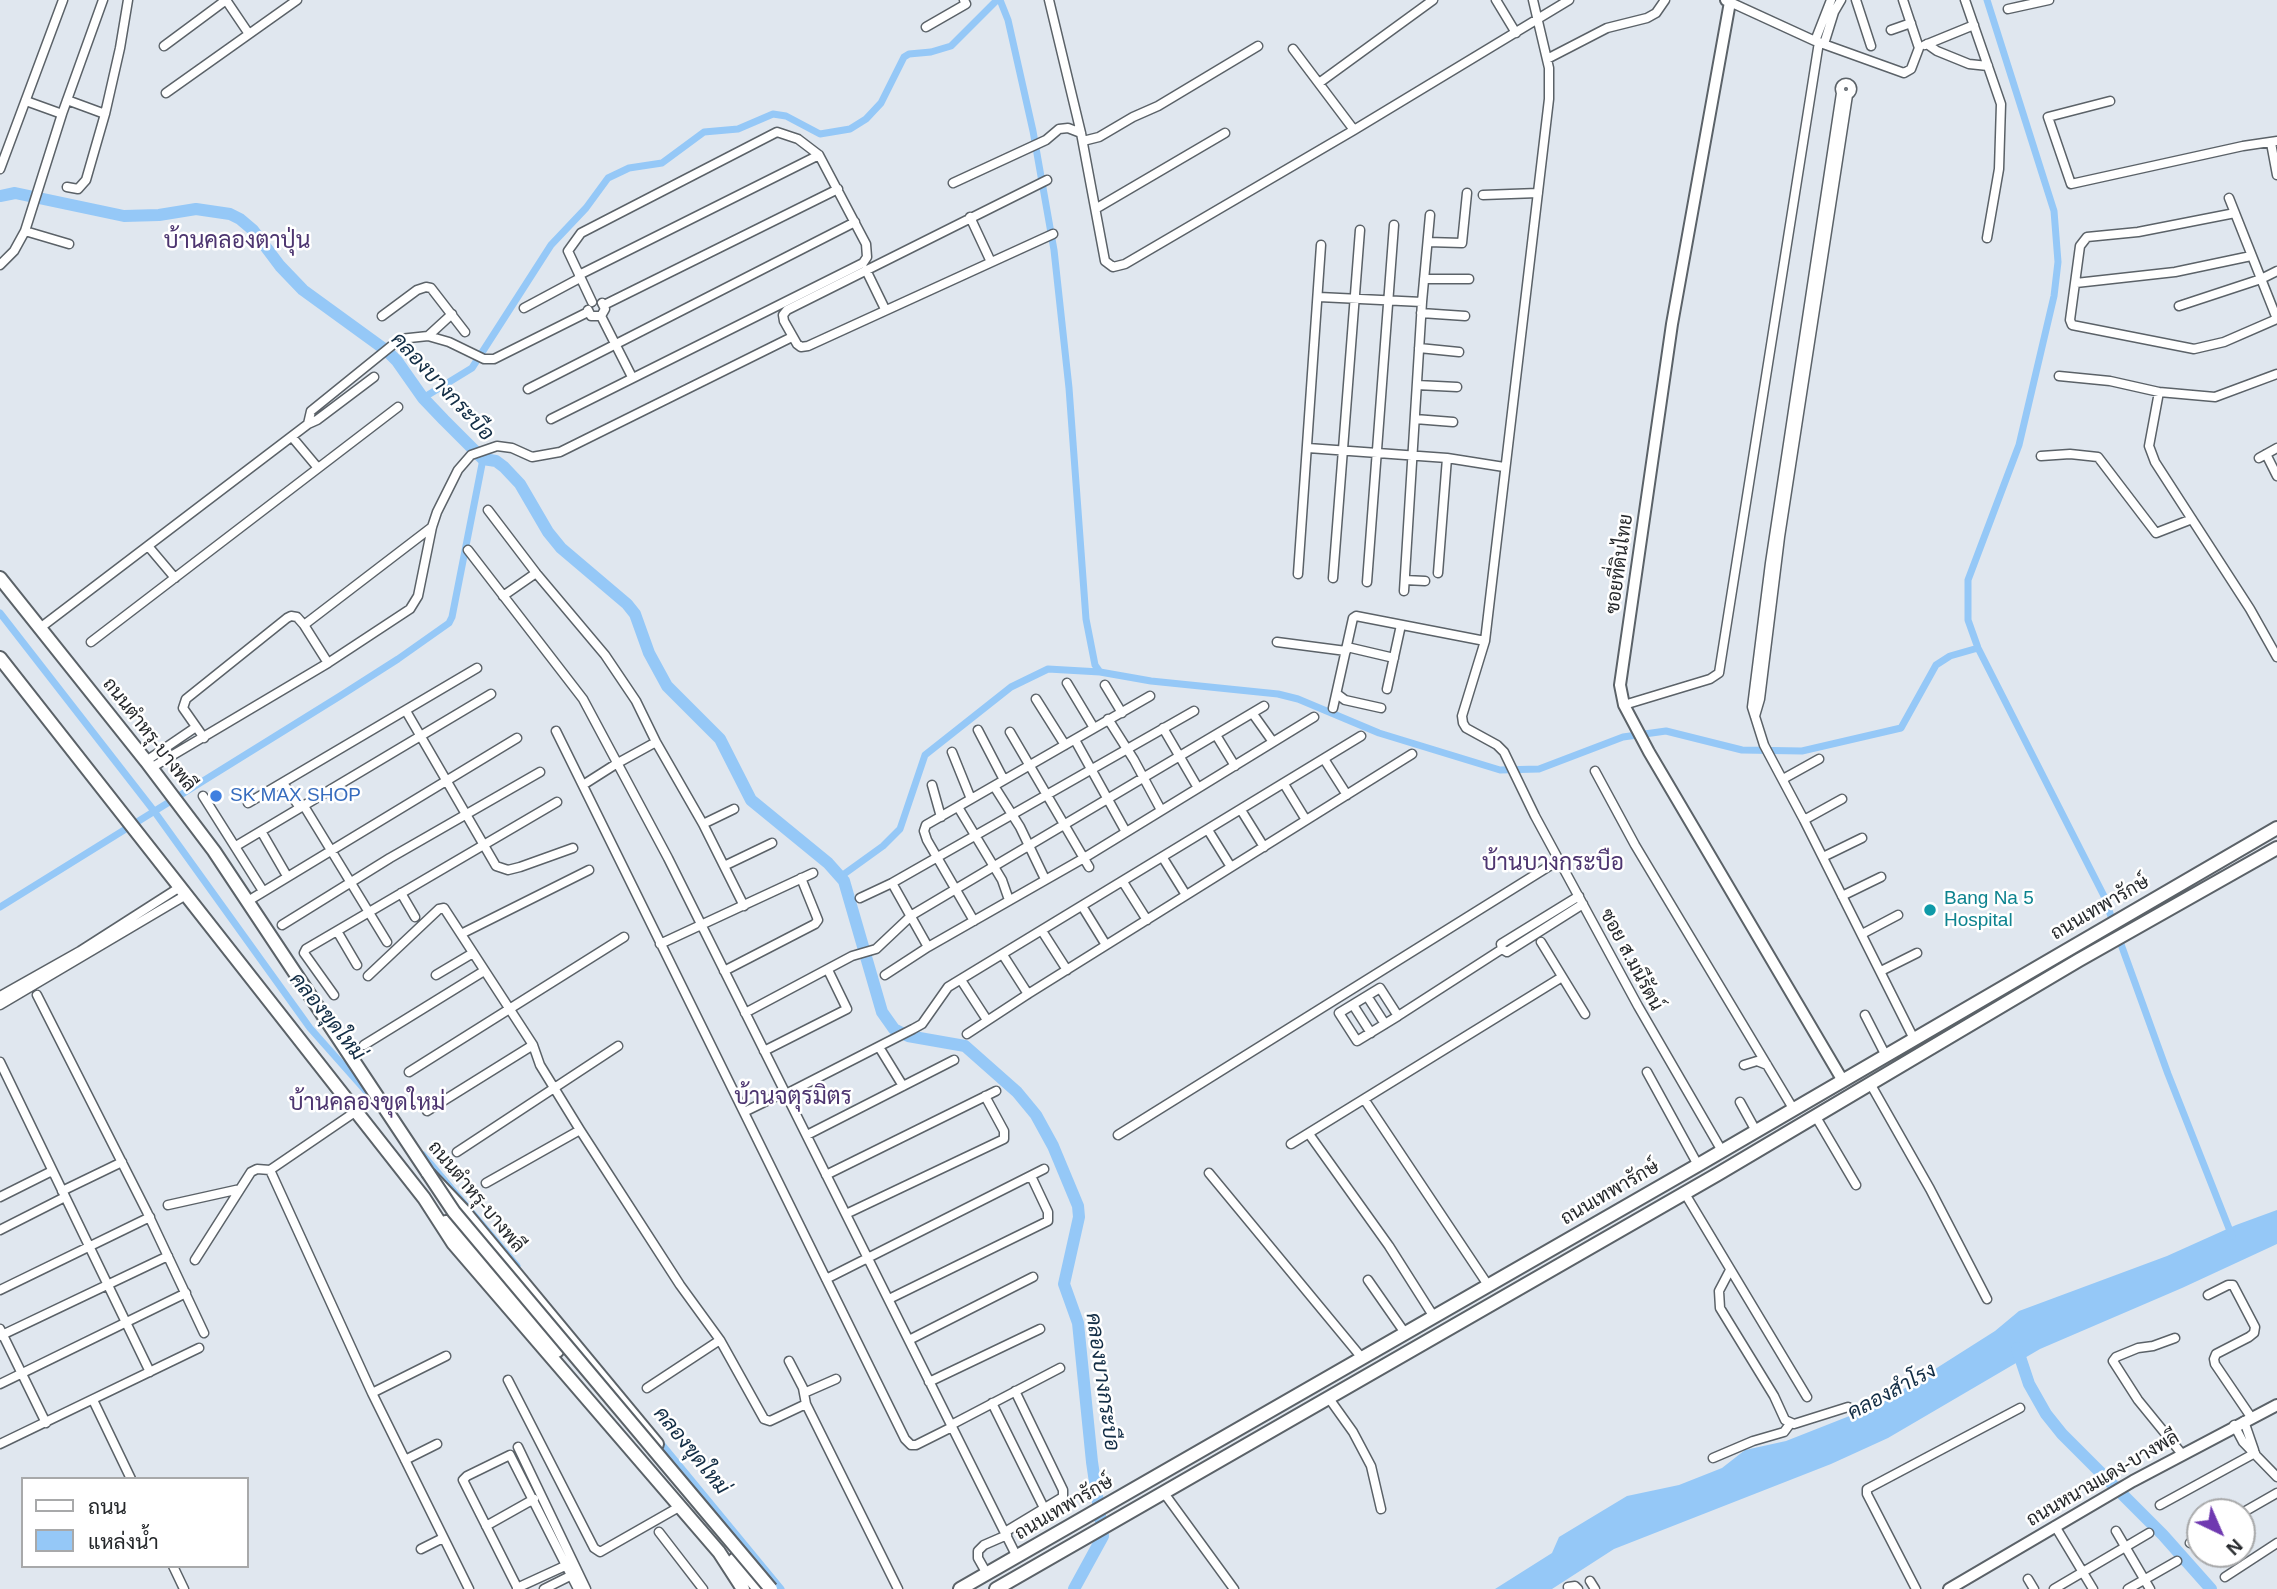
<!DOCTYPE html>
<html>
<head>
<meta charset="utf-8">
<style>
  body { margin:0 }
  #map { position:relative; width:2277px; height:1589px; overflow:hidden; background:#e0e7ef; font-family:Helvetica,Sarabun,sans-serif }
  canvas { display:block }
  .legend { position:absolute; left:21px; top:1477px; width:228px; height:91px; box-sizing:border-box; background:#fff; border:2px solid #a8a9aa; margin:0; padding:9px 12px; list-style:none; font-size:21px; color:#25282b }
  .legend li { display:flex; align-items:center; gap:14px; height:35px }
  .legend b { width:35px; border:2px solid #a8a9aa }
  .north { position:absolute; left:2186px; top:1498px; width:70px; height:70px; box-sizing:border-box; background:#fff; border:2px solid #a8a9aa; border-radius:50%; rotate:136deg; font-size:19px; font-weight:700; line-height:28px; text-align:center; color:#25282b }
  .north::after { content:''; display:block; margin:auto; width:24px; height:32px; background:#6f39b0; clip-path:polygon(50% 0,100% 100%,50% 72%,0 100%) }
</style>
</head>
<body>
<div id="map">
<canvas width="2277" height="1589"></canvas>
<ul class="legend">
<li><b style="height:9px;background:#fff"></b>ถนน</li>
<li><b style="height:19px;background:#95c8f7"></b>แหล่งน้ำ</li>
</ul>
<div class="north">N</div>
</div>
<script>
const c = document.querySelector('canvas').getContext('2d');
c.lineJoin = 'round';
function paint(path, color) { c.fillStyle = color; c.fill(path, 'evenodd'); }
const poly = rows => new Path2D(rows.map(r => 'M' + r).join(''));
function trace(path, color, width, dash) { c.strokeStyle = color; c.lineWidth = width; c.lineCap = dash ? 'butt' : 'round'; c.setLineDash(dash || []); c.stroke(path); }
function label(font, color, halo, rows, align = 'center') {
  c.font = font + ' Helvetica,Sarabun,sans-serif'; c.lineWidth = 5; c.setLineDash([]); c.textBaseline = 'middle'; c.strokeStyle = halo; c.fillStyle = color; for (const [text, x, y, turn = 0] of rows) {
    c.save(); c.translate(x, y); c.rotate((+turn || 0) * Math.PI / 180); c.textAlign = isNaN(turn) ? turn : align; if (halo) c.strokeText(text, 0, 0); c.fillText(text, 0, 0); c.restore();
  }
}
const water = poly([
  [2277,1210,2277,1244,2182,1288,2040,1349,1888,1438,1831,1464,1614,1549,1552,1589,1495,1589,1552,1553,1559,1537,1627,1496,1679,1485,1722,1468,1745,1450,1786,1441,1880,1404,1995,1331,2019,1311,2167,1256,2236,1225]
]);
const canal = poly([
  [1000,0,1008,20,1033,131,1054,250,1069,388,1086,619,1095,665,1100,672,1151,681,1278,694,1298,699,1379,733,1500,770,1539,769,1623,737,1666,731,1742,750,1802,751,1901,728,1936,665,1950,656,1978,648],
  [1987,0,2054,211,2058,262,2054,296,2019,445,1968,580,1968,620,1978,648,2104,896,2114,925],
  [423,398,472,368,551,245,586,208,608,178,629,168,662,163,704,132,738,129,773,114,786,116,820,134,850,129,866,119,881,103,904,57,909,54,931,52,951,46,997,0],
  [0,613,154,811,310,1028,373,1099],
  [840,877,883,846,900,829,925,755,1011,687,1048,669,1100,672],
  [0,907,340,696,398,659,449,623,452,617,483,459],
  [2118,936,2168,1074,2232,1236],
  [423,1155,517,1266],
  [659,1441,781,1589]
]);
const river = poly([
  [0,196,15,193,124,216,159,215,196,209,230,214,240,219,253,230,280,266,303,290,387,351,397,361,423,398,444,420,483,459,496,461,504,467,520,484,548,532,561,548,627,604,635,614,649,653,667,686,720,739,751,800,828,863,844,881,882,1012,894,1029,908,1036,965,1046,1017,1092,1036,1115,1053,1146,1078,1206,1079,1217,1064,1284,1078,1323,1092,1462,1103,1536,1074,1589],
  [2017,1348,2029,1384,2046,1414,2062,1434,2163,1535,2211,1589]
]);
const street = poly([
  [1049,0,1081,133,1105,261,1113,267,1125,264,1354,130,1569,0],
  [1496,0,1516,33],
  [1533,0,1549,68,1549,99,1485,641,1462,716,1463,723,1466,728,1497,745,1504,752,1535,816,1638,1006,1722,1151],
  [1856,0,1871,46],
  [1965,0,2001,104,1999,169,1987,238],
  [1730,2,1815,41,1904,73,1911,69,1919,48,1903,0],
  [2008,9,2049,0],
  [926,27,966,4,964,0],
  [1891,30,1911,23],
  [1815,41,1831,0],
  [1824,44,1834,12,1841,0],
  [1927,44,1937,51,1969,64,1988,66],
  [1925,45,1974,25],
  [164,46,226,0,249,34],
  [1293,49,1354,130],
  [1547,59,1607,28,1647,18,1656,13,1665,0],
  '1840 89a6 6 0 1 1 12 0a6 6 0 1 1-12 0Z',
  [1319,83,1433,0],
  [166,93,297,0],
  [1841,93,1770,563,1752,707,1764,745,1804,820,1914,1039],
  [67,100,105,114],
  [26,101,62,114],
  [2110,101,2048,117,2071,184,2243,146,2277,141],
  [1083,141,1099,137,1133,117,1158,106,1258,46],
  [2271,143,2277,175],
  [0,169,63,0],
  [1047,180,787,310,783,315,784,321,797,344,801,347,808,346,1053,234],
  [953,183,1046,140,1059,129,1068,128,1081,133],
  [67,187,78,189,86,180,105,114,120,48,128,0],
  [1483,195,1538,193],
  [2229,198,2277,319],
  [1097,208,1225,133],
  [2235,213,2138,232,2087,237,2080,246,2070,320,2072,325,2194,349,2224,342,2277,319],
  [970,217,991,262],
  [25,231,69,244],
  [1428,242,1462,243,1467,193],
  [0,265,14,251,25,231,62,114,103,0],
  [866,270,885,309],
  [579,275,819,155],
  [1424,279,1469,279],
  [2076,283,2175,272,2251,256],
  [1319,297,1422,302],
  [602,303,605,309,601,316,632,377],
  [604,305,838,189],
  [2179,306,2261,279,2277,271],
  [524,308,580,278],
  [588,310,591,316,601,316],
  [1421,313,1465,316],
  [382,316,417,290,426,287,431,288,465,332],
  [428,336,452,314],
  [1419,348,1459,352],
  [2059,376,2110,381,2159,392,2215,397,2277,374],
  [1417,385,1457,387],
  [528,389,855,222],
  [2159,392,2149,446,2155,462,2250,609,2277,657],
  [551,419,863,263,867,257,866,244,819,155,798,139,777,132,581,233,568,251,592,302],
  [1415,419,1453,422],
  [308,424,317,420,374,377],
  [292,437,318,468],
  [1308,448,1447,458,1504,467],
  [2266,454,2277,476],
  [2041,456,2070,454,2098,457,2156,533,2192,519],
  [2259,458,2277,448],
  [488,510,536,573,605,655,636,701,656,742,703,824,744,906],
  [148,546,175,578],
  [468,550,583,699,668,858,1017,1557],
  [1438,573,1447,458],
  [1298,574,1321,245],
  [1333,578,1360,230],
  [1405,580,1425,581],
  [1367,582,1394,225],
  [1404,591,1422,302,1430,215],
  [503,596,536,573],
  [304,625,432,527],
  [40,628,308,424,311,411,400,339,428,336,449,342,484,359,494,359,588,312],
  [91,642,398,407],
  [1277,642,1346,651],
  [1347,647,1394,658],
  [1067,683,1094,728],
  [1105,685,1122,713],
  [1387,689,1401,625],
  [1337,694,1345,700,1381,708],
  [1036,699,1065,745],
  [1624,705,1710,679,1719,673,1819,42],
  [1333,708,1353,618,1356,616,1485,641],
  [406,711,496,866,508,870,520,867,573,848],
  [1253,714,1273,742],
  [1755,716,1760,699,1780,537,1848,95],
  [1108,719,1134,760,1161,810],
  [1163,728,1198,788],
  [978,730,1004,780],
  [556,731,905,1439,911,1445,916,1445,952,1427],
  [1010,732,1089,867],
  [1216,735,1235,766],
  [204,738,183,708,186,699,287,618,291,616,297,617,304,625,328,663],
  [1075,740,1126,832],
  [952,752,971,799],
  [1324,759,1347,795],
  [146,761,196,727],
  [151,768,328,663,410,609,418,596,432,527,437,512,458,470,471,455,497,446,512,448,532,457,560,452,792,337],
  [1595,771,1635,845,1794,1110],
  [1783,779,1819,759],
  [283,783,300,808],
  [1284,784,1306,820],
  [583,785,616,764,656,742],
  [932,785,941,817],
  [994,786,1020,827,1045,879],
  [203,796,263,891],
  [248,803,477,668],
  [304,806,387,942],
  [958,807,1002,880,1009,900],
  [1241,810,1264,847],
  [1804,820,1842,799],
  [703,824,734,809],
  [1208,830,1231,867],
  [261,831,287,876],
  [236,846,491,694],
  [1823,857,1862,838],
  [1163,858,1186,895],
  [724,866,772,843],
  [1123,882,1147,920],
  [892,883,928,947],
  [401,893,415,917],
  [1579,896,1501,944,1502,949,1507,952,1583,904],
  [1842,896,1881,877],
  [860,898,892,883,1194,711],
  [248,901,517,738],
  [1082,906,1106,945],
  [974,921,927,840,924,831,926,825,1150,696],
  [282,925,390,858,540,772],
  [337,931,357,965],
  [1042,931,1067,970],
  [461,934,589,870],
  [1862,934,1898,915],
  [1541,942,1585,1014],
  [660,944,813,873],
  [1003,955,1028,994],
  [724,971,815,924,818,920,801,878],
  [1881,971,1917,953],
  [436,975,473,953],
  [885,975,928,947,1084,858,1314,717],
  [368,976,439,909,444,908,533,1045,540,1065,580,1130,680,1285,720,1340,764,1419,770,1421,806,1404,898,1589],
  [961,980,987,1020],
  [37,995,147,1212,204,1333],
  [334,995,304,953,306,949,557,802],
  [0,996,80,951,180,887],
  [1367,996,1385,1024],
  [0,1005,186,895],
  [1353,1005,1371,1033],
  [745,1013,852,956,876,949,912,915,1264,706],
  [1865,1015,1886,1056],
  [1398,1016,1380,988,1339,1013,1357,1041,1398,1016,1502,949],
  [967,1034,1028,994,1412,754],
  [364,1045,484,971],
  [879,1047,903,1086],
  [764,1051,847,1009,828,970],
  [0,1062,150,1372],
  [1744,1065,1757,1061,1767,1065],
  [409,1072,624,937],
  [1647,1072,1698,1165],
  [1871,1085,1930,1189,1987,1299],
  [786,1094,913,1029,922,1024,948,987,1361,736],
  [1364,1099,1488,1285],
  [1740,1102,1756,1131],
  [427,1111,533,1045],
  [355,1112,270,1170,372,1393,469,1589],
  [744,1112,785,1092],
  [1816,1117,1856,1185],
  [1309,1134,1389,1246,1434,1317],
  [807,1135,954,1060],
  [1118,1135,1559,860],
  [1291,1144,1562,977],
  [457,1152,618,1046],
  [1209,1173,1362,1358],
  [826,1175,996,1091],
  [486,1183,580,1130],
  [62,1191,122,1162],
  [1684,1192,1807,1397],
  [0,1197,52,1171],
  [168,1205,240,1189],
  [846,1214,1004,1139,1004,1131,985,1096],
  [0,1230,65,1197],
  [195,1260,251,1172,257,1169,270,1170],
  [1730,1270,1719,1291,1720,1308,1774,1396,1785,1420,1794,1424,1848,1407],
  [826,1279,1044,1169],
  [1368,1280,1405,1333],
  [0,1290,150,1217],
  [2208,1295,2228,1285,2233,1285,2255,1327,2254,1333,2249,1337,2216,1354,2214,1359,2215,1364,2251,1417],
  [889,1299,1048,1221,1048,1212,1031,1176],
  [0,1329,46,1423],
  [0,1336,168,1256],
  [2175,1338,2153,1346,2138,1348,2116,1357,2113,1361,2138,1400,2182,1454],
  [909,1340,1033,1277],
  [789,1361,803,1388,806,1404],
  [508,1380,594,1548,600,1552,679,1507],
  [929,1382,1040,1329],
  [0,1384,186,1293],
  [647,1388,720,1340],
  [372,1393,446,1356],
  [804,1393,836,1379],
  [1328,1397,1353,1432,1371,1466,1381,1509],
  [93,1400,131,1479],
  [992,1403,1045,1510],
  [2244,1421,2254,1450],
  [951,1425,1060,1368],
  [2234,1425,2243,1442,2277,1477],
  [0,1444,199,1348],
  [518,1447,586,1589],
  [1713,1458,1753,1441,1784,1432,1790,1424],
  [405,1460,437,1444],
  [1164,1493,1234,1589],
  [2160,1505,2255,1453],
  [2242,1513,2277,1493],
  [486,1526,534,1499],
  [2055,1526,2093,1589],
  [2116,1531,2150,1589],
  [659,1532,703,1589],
  [1005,1532,1063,1497,1063,1490,1015,1391],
  [2190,1543,2200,1537],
  [421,1549,443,1538],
  [173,1566,184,1589],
  [987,1574,978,1558,978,1551,984,1545,1007,1535],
  [2225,1577,2277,1543],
  [2028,1579,2034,1589],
  [1590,1581,1595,1589],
  [1568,1587,1575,1586,1578,1589],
  [517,1588,567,1565],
  [518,1589,463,1480,467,1476,510,1455,578,1589],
  [544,1589,572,1575],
  [1916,1589,1867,1494,1867,1489,2020,1408],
  [2054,1589,2149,1533],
  [2128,1589,2177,1561]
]);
const secondary = poly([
  [1726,0,1730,2,1672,324,1620,685,1624,705,1649,752,1843,1081],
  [1949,1589,2133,1481,2277,1405]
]);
const primary = poly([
  [0,578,146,761,214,851,428,1173,463,1210,657,1444],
  [0,658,424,1198,453,1243,719,1552,743,1589],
  [446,1222,557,1351],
  [734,1560,759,1589],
  [960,1589,1698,1165,2277,828],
  [996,1589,1718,1174,2079,960,2277,848]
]);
const primaryBridge = poly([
  [428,1173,454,1212,771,1589]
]);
const markers = [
  [216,796,7,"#3f7fe0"],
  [1930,910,7,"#0f9aa8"]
];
const streetNames = [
  ["ซอยที่ดินไทย",1620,564,-82],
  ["ถนนตำหรุ-บางพลี",149,735,52],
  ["ถนนเทพารักษ์",2100,908,-30],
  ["ซอย ส.มนีรัตน์",1631,960,62],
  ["ถนนเทพารักษ์",1610,1193,-30],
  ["ถนนตำหรุ-บางพลี",476,1197,50],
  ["ถนนหนามแดง-บางพลี",2103,1479,-30],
  ["ถนนเทพารักษ์",1064,1508,-30]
];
const shopNames = [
  ["SK MAX SHOP",230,796]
];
const cultureNames = [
  ["Bang Na 5",1944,899],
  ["Hospital",1944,921]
];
const waterNames = [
  ["คลองบางกระบือ",442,387,47],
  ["คลองขุดใหม่",327,1017,51],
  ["คลองบางกระบือ",1102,1382,82],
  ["คลองสำโรง",1892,1392,-28],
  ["คลองขุดใหม่",691,1451,51]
];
const quarterNames = [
  ["บ้านคลองตาปุ่น",237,242],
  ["บ้านบางกระบือ",1553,864],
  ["บ้านจตุรมิตร",793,1098],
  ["บ้านคลองขุดใหม่",367,1104]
];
paint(water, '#95c8f7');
trace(canal, '#95c8f7', 7);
trace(river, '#95c8f7', 12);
trace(street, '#5b6268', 11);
trace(secondary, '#5b6268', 14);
trace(primary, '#5b6268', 16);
trace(street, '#fff', 8);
trace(secondary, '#fff', 10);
trace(primary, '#fff', 12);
trace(primaryBridge, '#5b6268', 16, []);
trace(primaryBridge, '#fff', 12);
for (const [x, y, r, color] of markers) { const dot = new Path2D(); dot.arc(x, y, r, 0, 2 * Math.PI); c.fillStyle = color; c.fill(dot); trace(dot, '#fff', 2.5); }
label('19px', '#25282b', '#fff', streetNames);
label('19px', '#366cbe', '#fff', shopNames, 'left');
label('19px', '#0d838f', '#fff', cultureNames, 'left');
label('italic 21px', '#122d45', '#fff', waterNames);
label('23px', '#4d3570', '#fff', quarterNames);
</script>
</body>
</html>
